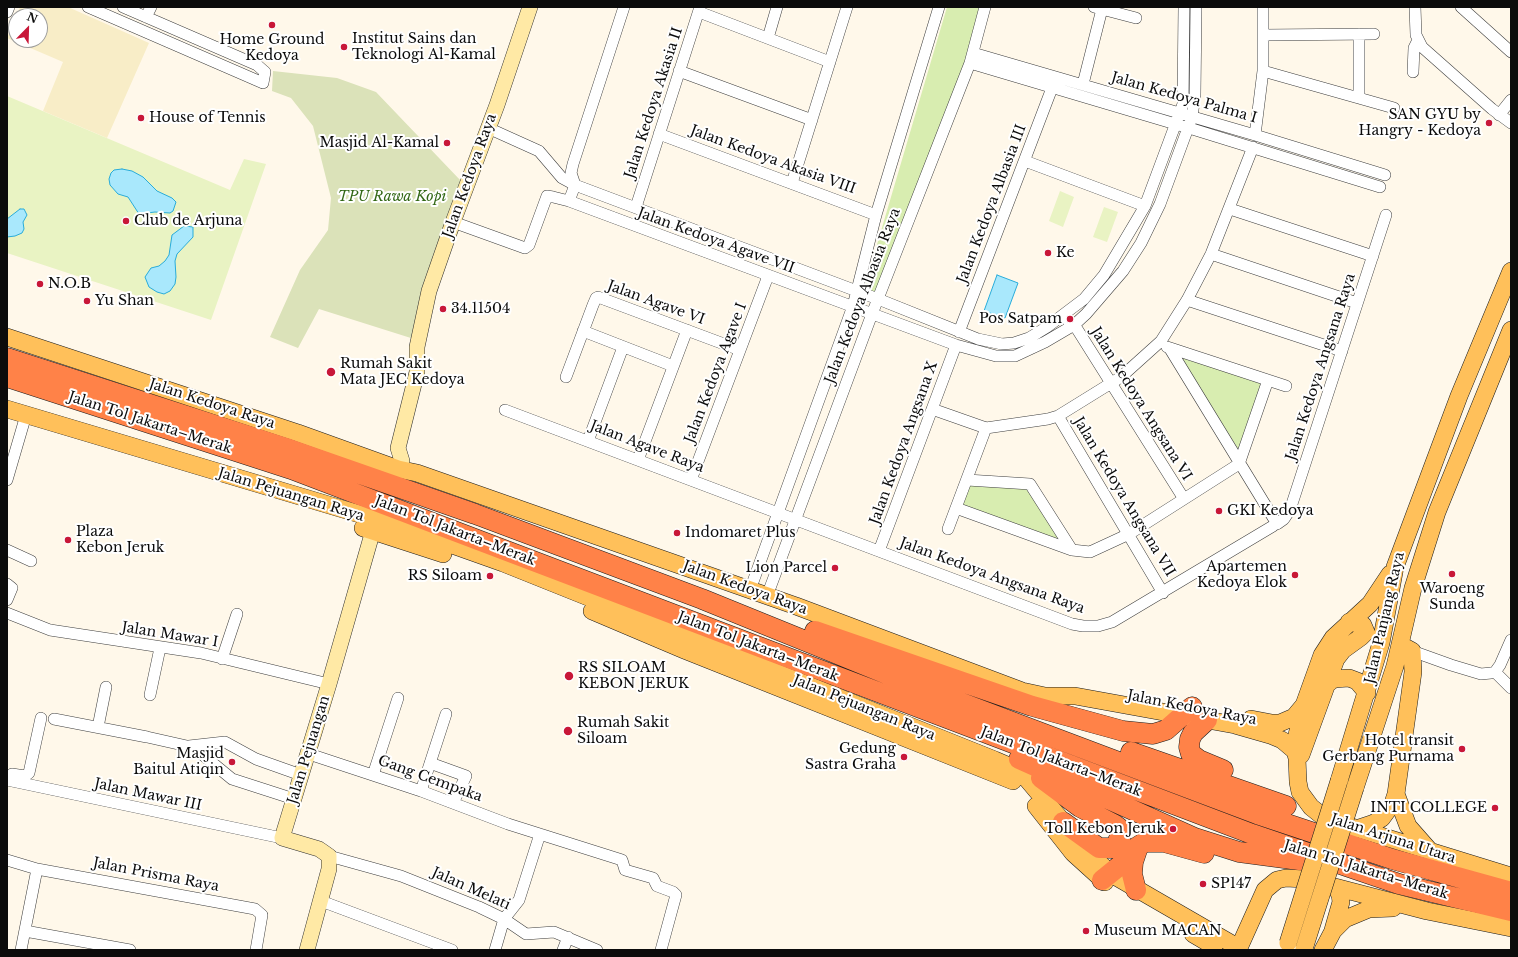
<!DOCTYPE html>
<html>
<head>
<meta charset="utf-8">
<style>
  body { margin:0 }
  #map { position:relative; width:1518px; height:957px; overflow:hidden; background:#fff8ea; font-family:"Libre Baskerville",serif }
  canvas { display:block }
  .frame { position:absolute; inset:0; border:8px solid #0b0b0b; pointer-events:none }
  .north { position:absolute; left:8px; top:8px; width:40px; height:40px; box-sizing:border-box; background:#fff; border:1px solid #9d9d9d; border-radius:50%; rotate:23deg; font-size:11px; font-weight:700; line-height:16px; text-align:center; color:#0b0b0b }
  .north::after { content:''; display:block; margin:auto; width:14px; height:18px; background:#c81738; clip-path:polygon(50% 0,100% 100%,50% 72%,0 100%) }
</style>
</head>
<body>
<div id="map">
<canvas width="1518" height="957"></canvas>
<div class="frame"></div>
<div class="north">N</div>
</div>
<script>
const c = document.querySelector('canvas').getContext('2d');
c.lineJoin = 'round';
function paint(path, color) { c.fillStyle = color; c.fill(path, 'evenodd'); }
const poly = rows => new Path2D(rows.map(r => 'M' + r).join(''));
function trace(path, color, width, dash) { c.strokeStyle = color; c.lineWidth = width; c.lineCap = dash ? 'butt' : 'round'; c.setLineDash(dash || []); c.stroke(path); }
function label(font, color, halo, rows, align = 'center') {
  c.font = font + ' "Libre Baskerville",serif'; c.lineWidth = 4; c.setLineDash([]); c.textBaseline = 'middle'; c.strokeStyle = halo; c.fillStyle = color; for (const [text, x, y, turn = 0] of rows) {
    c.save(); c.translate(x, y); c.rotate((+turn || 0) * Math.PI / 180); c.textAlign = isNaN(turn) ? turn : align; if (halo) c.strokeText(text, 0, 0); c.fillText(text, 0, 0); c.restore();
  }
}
const farmland = poly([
  [20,7,68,7,149,43,107,138,43,111,63,62,7,38],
  [16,16,40,16,40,40,16,40]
]);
const green = poly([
  [947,7,980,7,968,62,882,299,863,292],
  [1174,352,1269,381,1241,453],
  [969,482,1023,482,1064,548,959,506]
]);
const cemetery = poly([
  [273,71,337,78,376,92,461,181,414,339,319,309,298,348,270,337,300,270,328,230,331,198,313,126,291,98,272,91]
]);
const pitch = poly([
  [7,96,230,190,244,159,266,164,211,320,7,253],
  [1060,191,1074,197,1063,227,1049,221],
  [1104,207,1118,212,1107,242,1093,237]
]);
const water = poly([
  [122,169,132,171,143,177,157,191,172,198,176,202,173,211,170,213,155,212,139,214,128,197,118,194,110,185,109,179,111,173,114,170,122,169],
  [20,209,24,209,27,215,23,222,24,229,22,233,15,236,7,237,7,219,20,209],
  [184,226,193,227,193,237,177,254,175,261,176,277,175,284,170,291,164,294,157,292,149,287,145,277,151,268,159,266,165,261,169,255,172,235,184,226],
  [997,275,1018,283,1005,318,984,311,997,275]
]);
const street = poly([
  [88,7,263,83,265,72,257,65,123,7],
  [1094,7,1136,18],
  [1415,7,1416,35,1422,47,1492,109,1511,123],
  [1461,7,1511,52],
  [7,12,9,7],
  [699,12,830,62],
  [146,17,151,7],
  [1359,34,1359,98],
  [1263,35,1374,34],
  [768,38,777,7],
  [973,53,1255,135,1385,175],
  [970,63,1189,128,1380,187],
  [679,71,812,120],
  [1263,71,1394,108],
  [1413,72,1414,48,1418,40],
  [1083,84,1102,9],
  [1499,115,1511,100],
  [488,128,539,151,562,178,575,185,878,299,978,339,1002,344,1014,343,1029,338,1047,327,1084,299,1104,275,1145,206,1183,104,1184,7],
  [659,134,876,215],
  [1255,135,1263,71,1263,7],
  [1025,161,1145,206],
  [792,183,847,7],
  [569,201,575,185,571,173,573,164,624,7],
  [636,207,700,7],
  [1230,209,1373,256],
  [453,222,525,248,529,245,547,196,553,197,569,201,956,345,996,356,1015,356,1045,342,1074,325,1086,314,1123,271,1141,243,1160,204,1192,117,1195,95,1196,7],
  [1211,254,1357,303],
  [1187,300,1342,351],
  [1068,321,1077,329,1184,499],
  [583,331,673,366],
  [959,332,1052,88],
  [1167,347,1286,386],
  [1170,349,1277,524,1284,519,1290,510,1386,215],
  [566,377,593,305,596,298,598,297,740,350],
  [932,409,986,428,1048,419,1058,416,1121,377,1161,341,1187,300,1211,254,1253,147],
  [505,410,1072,624,1083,626,1098,626,1112,622,1273,526],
  [1058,416,1163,593],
  [588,441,623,347],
  [638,460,687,330],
  [7,480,26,415],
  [691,480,768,276],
  [967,480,1030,484,1072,550],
  [956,508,1072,550,1090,552,1129,534,1239,464,1268,380],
  [948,529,986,428],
  [7,550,31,561],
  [879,551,956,345],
  [7,584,12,588,7,600],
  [750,590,853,306,876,215,939,7],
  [767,596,872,314,970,63,985,7],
  [7,613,50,630,201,653,329,684],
  [1412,651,1451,665,1481,674,1491,673,1495,672,1500,665,1511,640],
  [222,659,237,614],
  [1495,672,1511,688],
  [150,695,160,648],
  [54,719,147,737,187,746,198,751,232,779,294,799],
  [98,727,106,687],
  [189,746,225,742,256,759,301,775],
  [309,754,421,791,508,824,622,860,625,870,653,878,657,886,673,892,676,895,661,950],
  [430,763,466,776,453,803],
  [12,774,25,776,29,773,41,718],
  [373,775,398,698],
  [7,780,282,838],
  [421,791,446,714],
  [329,856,401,876,479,907,504,919,526,934,554,932,597,950],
  [7,860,37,869,255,909,262,915,256,950],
  [321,901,452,950],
  [25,931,130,950],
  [21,950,37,869],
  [495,950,504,919,519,900,540,834],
  [563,950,568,937]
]);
const secondary = poly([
  [402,461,398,448,417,372,417,347,429,291,453,222,497,105,530,7],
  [307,950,329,869,329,856,319,849,282,838,329,684,376,520]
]);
const primary = poly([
  [7,337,298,433,398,469,417,473,796,606,1022,691,1045,696,1075,696,1235,725,1270,735,1282,740,1295,751],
  [7,409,396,525,503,563,995,760,1009,766,1026,778,1091,855,1111,874,1239,948],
  [363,528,443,554],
  [1390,574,1370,604,1333,638,1322,655,1304,705,1296,739,1295,751,1297,758,1298,782,1300,792,1311,807,1321,815,1336,822,1511,876],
  [592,611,684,650,1013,781],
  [1327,684,1334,679,1349,678,1357,681,1367,693],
  [1251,719,1272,723,1280,723,1294,717,1304,705],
  [1301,755,1336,659,1343,650,1361,637,1366,632,1363,625,1349,622],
  [1339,781,1381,643,1395,567,1459,396,1511,271],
  [1355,788,1395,666,1413,588,1437,512,1511,330],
  [1396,794,1408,826,1430,851],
  [1036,806,1073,853,1105,882],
  [1356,829,1374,823,1382,818,1393,803,1396,794,1413,672,1412,651,1401,645],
  [1333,930,1341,902,1340,894,1335,887],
  [1193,934,1210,944,1214,950],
  [1238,950,1265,890,1277,880,1286,878,1304,879,1427,911,1511,928],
  [1323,950,1333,931,1345,919,1369,909,1393,908]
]);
const highway = poly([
  [7,358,286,448,475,514,702,599,909,683,1257,814,1392,859,1511,892],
  [7,377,291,469,1252,834,1399,884,1511,911],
  [815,631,1032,706,1123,731,1153,734,1166,730,1192,707],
  [1207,720,1193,733,1190,739,1189,747,1191,754,1199,760,1223,770],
  [1131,752,1286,806],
  [1019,759,1195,838,1239,852,1307,861],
  [1041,778,1080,807,1115,825,1119,828,1121,835,1116,845,1113,848,1099,848,1063,822],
  [1102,880,1123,863,1134,849,1145,842,1164,842,1204,853],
  [1136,890,1132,874,1133,862,1138,847]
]);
const primaryBridge = poly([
  [1288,943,1339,781],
  [1304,949,1355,788]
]);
const markers = [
  [272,25,4,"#c81738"],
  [344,47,4,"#c81738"],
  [141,118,4,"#c81738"],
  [1489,123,4,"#c81738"],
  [447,143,4,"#c81738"],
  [126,221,4,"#c81738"],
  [1048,253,4,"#c81738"],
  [40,284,4,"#c81738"],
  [87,301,4,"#c81738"],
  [443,309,4,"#c81738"],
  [1070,319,4,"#c81738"],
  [331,372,5,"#c81738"],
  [1219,511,4,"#c81738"],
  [677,533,4,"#c81738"],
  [68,540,4,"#c81738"],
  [835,568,4,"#c81738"],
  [1452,574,4,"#c81738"],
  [1295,575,4,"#c81738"],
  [490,576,4,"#c81738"],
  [569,676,5,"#c81738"],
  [568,731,5,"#c81738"],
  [1462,749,4,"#c81738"],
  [904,757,4,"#c81738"],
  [232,762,4,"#c81738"],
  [1495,808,4,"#c81738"],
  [1173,829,4,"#c81738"],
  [1203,884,4,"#c81738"],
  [1086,931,4,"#c81738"]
];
const poiNames = [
  ["Institut Sains dan",352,39],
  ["Teknologi Al-Kamal",352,55],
  ["Home Ground",272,40,"center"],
  ["Kedoya",272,56,"center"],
  ["SAN GYU by",1481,115,"right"],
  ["Hangry - Kedoya",1481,131,"right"],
  ["House of Tennis",149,118],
  ["Masjid Al-Kamal",439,143,"right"],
  ["Club de Arjuna",134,221],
  ["Ke",1056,253],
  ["N.O.B",48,284],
  ["Yu Shan",95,301],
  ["34.11504",451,309],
  ["Pos Satpam",1062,319,"right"],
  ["Rumah Sakit",340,364],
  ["Mata JEC Kedoya",340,380],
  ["GKI Kedoya",1227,511],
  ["Plaza",76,532],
  ["Kebon Jeruk",76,548],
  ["Indomaret Plus",685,533],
  ["Apartemen",1287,567,"right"],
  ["Kedoya Elok",1287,583,"right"],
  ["Lion Parcel",827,568,"right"],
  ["RS Siloam",482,576,"right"],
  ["Waroeng",1452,589,"center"],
  ["Sunda",1452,605,"center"],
  ["RS SILOAM",578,668],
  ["KEBON JERUK",578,684],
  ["Rumah Sakit",577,723],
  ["Siloam",577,739],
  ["Hotel transit",1454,741,"right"],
  ["Gerbang Purnama",1454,757,"right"],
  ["Gedung",896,749,"right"],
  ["Sastra Graha",896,765,"right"],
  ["Masjid",224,754,"right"],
  ["Baitul Atiqin",224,770,"right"],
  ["INTI COLLEGE",1487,808,"right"],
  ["Toll Kebon Jeruk",1165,829,"right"],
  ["SP147",1211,884],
  ["Museum MACAN",1094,931]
];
const streetNames = [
  ["Jalan Kedoya Palma I",1184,98,16],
  ["Jalan Kedoya Akasia II",654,103,-72],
  ["Jalan Kedoya Akasia VIII",773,160,20],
  ["Jalan Kedoya Raya",470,176,-70],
  ["Jalan Kedoya Albasia III",992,204,-69],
  ["Jalan Kedoya Agave VII",716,241,20],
  ["Jalan Kedoya Albasia Raya",863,296,-69],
  ["Jalan Agave VI",656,303,20],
  ["Jalan Kedoya Angsana Raya",1321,367,-72],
  ["Jalan Kedoya Agave I",716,373,-69],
  ["Jalan Kedoya Raya",212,404,18],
  ["Jalan Kedoya Angsana VI",1141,404,58],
  ["Jalan Tol Jakarta–Merak",150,423,18],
  ["Jalan Kedoya Angsana X",904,443,-70],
  ["Jalan Agave Raya",647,447,21],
  ["Jalan Pejuangan Raya",291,495,17],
  ["Jalan Kedoya Angsana VII",1124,497,59],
  ["Jalan Tol Jakarta–Merak",455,531,21],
  ["Jalan Kedoya Angsana Raya",992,576,20],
  ["Jalan Kedoya Raya",745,588,20],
  ["Jalan Panjang Raya",1385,618,-77],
  ["Jalan Mawar I",170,635,9],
  ["Jalan Tol Jakarta–Merak",758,647,21],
  ["Jalan Pejuangan Raya",864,708,22],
  ["Jalan Kedoya Raya",1192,708,11],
  ["Jalan Pejuangan",309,750,-73],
  ["Jalan Tol Jakarta–Merak",1061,762,21],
  ["Gang Cempaka",430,779,20],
  ["Jalan Mawar III",148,795,12],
  ["Jalan Arjuna Utara",1393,839,18],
  ["Jalan Tol Jakarta–Merak",1366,870,17],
  ["Jalan Prisma Raya",156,875,11],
  ["Jalan Melati",471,889,24]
];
const parkNames = [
  ["TPU Rawa Kopi",392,197]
];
paint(farmland, '#f8edc7');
paint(green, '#d8edb0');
paint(cemetery, '#dbe2b9');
paint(pitch, '#e9f3c3');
paint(water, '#a9e8fc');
trace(water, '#29acda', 1);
trace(street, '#3e3e3e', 12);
trace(secondary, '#2d2d2d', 16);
trace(primary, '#1c1c1c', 18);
trace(highway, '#1c1c1c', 21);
trace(street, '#fff', 11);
trace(secondary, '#ffe9a5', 15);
trace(primary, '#ffc05a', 17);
trace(highway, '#ff8248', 20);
trace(primaryBridge, '#1c1c1c', 18, []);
trace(primaryBridge, '#ffc05a', 17);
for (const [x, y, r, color] of markers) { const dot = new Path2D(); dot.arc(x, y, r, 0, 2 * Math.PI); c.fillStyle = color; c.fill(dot); trace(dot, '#fff', 1.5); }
label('14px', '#0b0b0b', '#fff', poiNames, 'left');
label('14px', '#0b0b0b', '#fff', streetNames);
label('italic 14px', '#336816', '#fff', parkNames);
</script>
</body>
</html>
